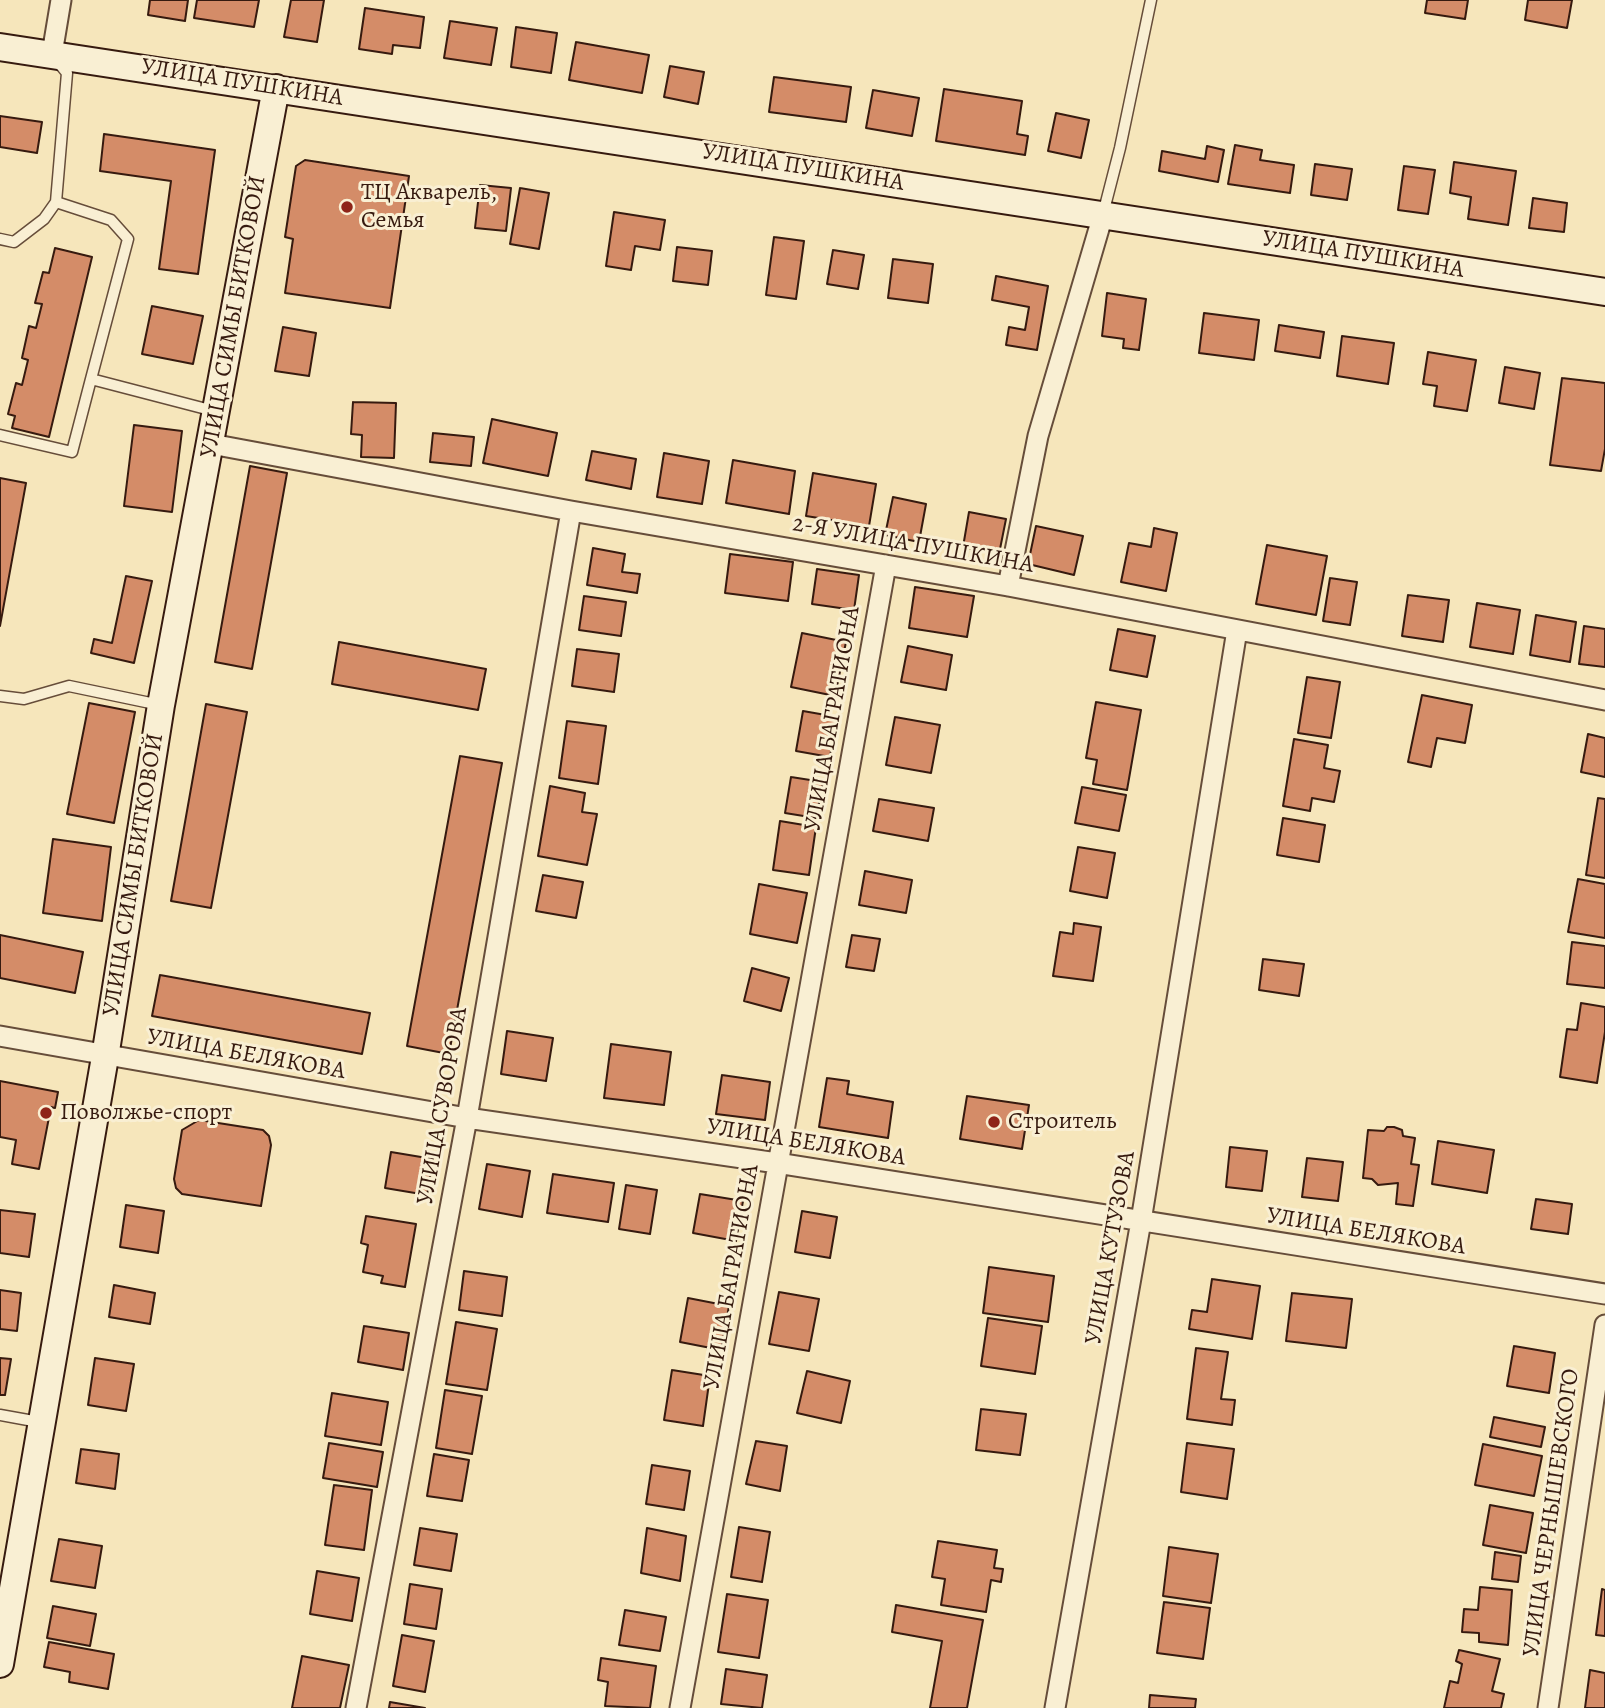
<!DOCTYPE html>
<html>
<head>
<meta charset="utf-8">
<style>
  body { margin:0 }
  canvas { display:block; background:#f6e6bb }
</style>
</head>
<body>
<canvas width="1605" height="1708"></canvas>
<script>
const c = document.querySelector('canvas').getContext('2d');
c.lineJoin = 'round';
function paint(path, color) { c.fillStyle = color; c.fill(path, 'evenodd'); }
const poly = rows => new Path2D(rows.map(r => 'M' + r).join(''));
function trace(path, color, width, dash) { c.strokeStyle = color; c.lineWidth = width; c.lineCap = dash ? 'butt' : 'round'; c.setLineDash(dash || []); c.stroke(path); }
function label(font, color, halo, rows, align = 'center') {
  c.font = font + ' Alegreya,serif'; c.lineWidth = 6; c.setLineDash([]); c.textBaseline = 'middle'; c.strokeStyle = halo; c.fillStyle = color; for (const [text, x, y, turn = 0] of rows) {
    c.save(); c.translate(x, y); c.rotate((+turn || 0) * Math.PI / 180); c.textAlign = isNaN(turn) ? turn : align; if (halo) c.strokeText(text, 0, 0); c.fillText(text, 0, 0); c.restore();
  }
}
const building = poly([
  [150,0,188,0,185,21,148,15,150,0],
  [197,0,259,0,254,27,194,18,197,0],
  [291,0,324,0,317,42,284,37,291,0],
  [1427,0,1468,0,1465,19,1425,13,1427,0],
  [1528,0,1572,0,1567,28,1525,20,1528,0],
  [365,8,424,17,420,48,393,45,392,54,359,49,365,8],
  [450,21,497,28,491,65,444,58,450,21],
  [516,27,557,33,551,73,511,67,516,27],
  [576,42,649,55,642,93,569,80,576,42],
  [670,66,704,72,698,104,664,97,670,66],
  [774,77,851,87,846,122,769,112,774,77],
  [944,89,1022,101,1017,134,1028,136,1025,155,936,141,944,89],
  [873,90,919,98,912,136,866,128,873,90],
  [1056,113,1089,120,1081,158,1048,151,1056,113],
  [0,116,42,122,37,153,0,147,0,116],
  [104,134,215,150,198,274,159,269,171,181,100,171,104,134],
  [1235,145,1262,150,1260,160,1294,165,1290,193,1228,184,1235,145],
  [1207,146,1224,150,1218,182,1159,171,1162,151,1205,159,1207,146],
  [305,160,409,176,390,308,285,293,293,239,285,237,296,166,305,160],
  [1454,162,1516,171,1508,225,1468,219,1471,197,1450,193,1454,162],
  [1315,164,1352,169,1347,200,1311,195,1315,164],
  [1404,166,1435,170,1428,214,1398,210,1404,166],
  [480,185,511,188,506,231,475,228,480,185],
  [520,188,549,193,539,249,510,244,520,188],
  [1533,198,1567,203,1564,232,1529,228,1533,198],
  [614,212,665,220,660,250,635,246,631,270,606,266,614,212],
  [774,237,804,241,796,299,766,295,774,237],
  [677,247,712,251,708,285,673,281,677,247],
  [55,248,92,257,49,437,12,428,15,416,8,414,16,383,22,385,28,360,22,358,29,326,36,328,42,304,35,303,43,272,49,273,55,248],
  [833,250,864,255,858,289,827,284,833,250],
  [893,259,933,264,928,303,888,298,893,259],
  [996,276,1048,286,1037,350,1006,345,1009,327,1025,330,1029,307,992,300,996,276],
  [1107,293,1146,299,1139,350,1123,348,1124,339,1102,336,1107,293],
  [152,306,203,316,193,364,142,354,152,306],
  [1204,313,1259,320,1254,360,1199,353,1204,313],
  [1279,325,1324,332,1320,358,1275,351,1279,325],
  [283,327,316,333,309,376,275,371,283,327],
  [1342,336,1394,343,1388,384,1337,376,1342,336],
  [1428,352,1476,360,1467,411,1434,406,1437,386,1423,384,1428,352],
  [1505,367,1540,373,1534,409,1499,403,1505,367],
  [1562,378,1605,383,1605,449,1601,471,1550,465,1562,378],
  [353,402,396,403,394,458,361,457,362,435,351,434,353,402],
  [492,419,557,433,548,476,483,463,492,419],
  [134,425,182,431,172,512,124,506,134,425],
  [433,433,474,437,471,466,430,462,433,433],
  [592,451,636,459,631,489,586,480,592,451],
  [664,453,709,461,702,504,657,497,664,453],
  [733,460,795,471,789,514,726,503,733,460],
  [250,466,287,473,252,669,215,662,250,466],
  [813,473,876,484,869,526,806,516,813,473],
  [0,478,26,483,0,626,0,478],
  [893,497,926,504,919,542,885,535,893,497],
  [969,512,1006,519,999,554,963,547,969,512],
  [1036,526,1083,536,1074,575,1028,564,1036,526],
  [1154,528,1177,533,1166,591,1121,582,1129,543,1151,547,1154,528],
  [1267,545,1327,556,1316,615,1256,604,1267,545],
  [593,548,625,554,622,572,640,574,637,593,587,585,593,548],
  [730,554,793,562,788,601,725,593,730,554],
  [817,569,859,575,854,610,812,604,817,569],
  [126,576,152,581,134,663,91,653,94,639,112,643,126,576],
  [1330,578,1357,582,1350,625,1323,621,1330,578],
  [915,587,974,596,967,637,909,628,915,587],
  [1408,595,1449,600,1443,642,1402,636,1408,595],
  [584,596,626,602,621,636,579,630,584,596],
  [1477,603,1520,610,1513,654,1470,647,1477,603],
  [1536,615,1576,622,1570,662,1530,655,1536,615],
  [1584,626,1605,629,1605,667,1579,664,1584,626],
  [1118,629,1155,636,1147,677,1110,670,1118,629],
  [802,633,846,642,835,696,791,687,802,633],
  [339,642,486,669,478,710,332,684,339,642],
  [908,646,952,655,946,690,901,682,908,646],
  [577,649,619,654,614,692,572,686,577,649],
  [1307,677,1340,682,1331,738,1298,733,1307,677],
  [1422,695,1472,705,1465,743,1437,738,1431,767,1408,762,1422,695],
  [1096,702,1141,710,1127,790,1093,784,1097,760,1086,758,1096,702],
  [89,703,135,712,114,823,67,814,89,703],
  [206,704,247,712,211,908,171,901,206,704],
  [803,711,837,717,830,757,796,751,803,711],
  [895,717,940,725,931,773,886,765,895,717],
  [567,721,606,726,598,784,559,778,567,721],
  [1588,734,1605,738,1605,777,1581,772,1588,734],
  [1294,739,1328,745,1324,768,1340,771,1334,802,1312,798,1310,811,1283,806,1294,739],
  [460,756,502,763,449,1054,407,1046,460,756],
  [791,777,823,782,816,818,785,813,791,777],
  [550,786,585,793,582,812,597,814,587,865,538,856,550,786],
  [1082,787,1126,795,1119,831,1075,823,1082,787],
  [1598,798,1605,799,1605,878,1586,875,1598,798],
  [879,799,934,808,928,841,873,831,879,799],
  [1283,818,1325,825,1319,862,1277,855,1283,818],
  [780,821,816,827,809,875,773,870,780,821],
  [53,839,111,847,102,921,43,913,53,839],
  [1078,847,1115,853,1107,898,1070,891,1078,847],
  [865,871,912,880,906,913,859,905,865,871],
  [543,875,583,882,576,918,536,911,543,875],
  [1578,879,1605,884,1605,938,1568,932,1578,879],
  [759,884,807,893,797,943,750,934,759,884],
  [1074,923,1101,927,1093,981,1053,976,1060,932,1073,934,1074,923],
  [0,935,83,952,75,993,0,978,0,935],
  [852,935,880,939,874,971,846,967,852,935],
  [1572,942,1605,946,1605,988,1567,984,1572,942],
  [1263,959,1304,964,1299,996,1259,990,1263,959],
  [752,968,789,978,781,1011,744,1001,752,968],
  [160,975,370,1013,362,1054,152,1016,160,975],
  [1581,1003,1605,1007,1605,1032,1597,1083,1560,1077,1567,1029,1577,1030,1581,1003],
  [507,1031,553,1038,546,1081,501,1074,507,1031],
  [611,1044,671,1052,664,1105,604,1098,611,1044],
  [722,1075,770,1082,765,1120,716,1114,722,1075],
  [827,1078,849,1081,847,1094,893,1102,888,1138,819,1127,827,1078],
  [0,1081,58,1092,55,1108,51,1107,39,1169,12,1164,16,1140,0,1137,0,1081],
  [967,1096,1029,1105,1022,1149,960,1139,967,1096],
  [199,1120,263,1130,269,1136,271,1145,261,1206,182,1194,176,1188,174,1179,182,1130,199,1120],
  [1387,1127,1394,1127,1402,1130,1403,1136,1415,1138,1411,1164,1419,1165,1413,1206,1396,1204,1398,1183,1378,1185,1372,1179,1363,1178,1368,1130,1384,1131,1387,1127],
  [1438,1141,1494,1150,1487,1193,1432,1184,1438,1141],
  [1230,1147,1267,1151,1262,1191,1226,1187,1230,1147],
  [391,1152,433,1159,427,1195,385,1188,391,1152],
  [1307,1158,1343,1162,1338,1201,1302,1197,1307,1158],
  [487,1164,530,1171,522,1217,479,1209,487,1164],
  [553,1174,614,1183,608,1222,547,1213,553,1174],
  [626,1185,657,1190,650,1234,619,1229,626,1185],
  [700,1194,743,1201,736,1241,693,1233,700,1194],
  [1536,1199,1572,1204,1568,1234,1531,1229,1536,1199],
  [126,1205,164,1211,158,1253,120,1247,126,1205],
  [0,1210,35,1214,29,1257,0,1253,0,1210],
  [802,1211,837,1217,830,1258,795,1252,802,1211],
  [366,1216,416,1224,405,1287,381,1283,383,1276,363,1272,368,1245,361,1243,366,1216],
  [989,1267,1054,1276,1048,1322,983,1313,989,1267],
  [464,1271,507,1277,502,1316,459,1310,464,1271],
  [1212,1279,1260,1286,1252,1339,1189,1329,1192,1310,1207,1312,1212,1279],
  [114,1285,155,1293,150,1324,109,1317,114,1285],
  [0,1290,21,1293,17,1331,0,1329,0,1290],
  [779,1292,819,1299,809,1351,769,1344,779,1292],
  [1292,1293,1352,1299,1346,1348,1286,1341,1292,1293],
  [688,1298,729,1306,721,1350,680,1342,688,1298],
  [988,1318,1042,1326,1035,1374,981,1366,988,1318],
  [456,1322,497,1329,487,1390,446,1384,456,1322],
  [364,1326,409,1333,403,1370,358,1362,364,1326],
  [1514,1346,1555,1353,1549,1393,1507,1386,1514,1346],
  [1196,1348,1228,1352,1221,1399,1235,1400,1232,1425,1187,1419,1196,1348],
  [0,1358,11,1359,5,1395,0,1395,0,1358],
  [95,1358,134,1364,126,1411,88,1405,95,1358],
  [672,1370,710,1376,703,1426,664,1420,672,1370],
  [807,1371,850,1381,841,1423,797,1413,807,1371],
  [445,1390,482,1396,472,1454,436,1448,445,1390],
  [332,1393,388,1402,381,1445,325,1436,332,1393],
  [981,1409,1026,1414,1020,1455,976,1450,981,1409],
  [1494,1417,1545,1427,1541,1447,1490,1437,1494,1417],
  [756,1441,787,1446,780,1491,746,1484,756,1441],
  [329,1443,383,1452,377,1487,323,1478,329,1443],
  [1187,1443,1234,1449,1227,1499,1181,1492,1187,1443],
  [1483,1444,1542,1456,1534,1496,1475,1485,1483,1444],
  [81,1449,119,1454,115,1489,76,1483,81,1449],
  [434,1454,469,1460,462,1501,427,1496,434,1454],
  [652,1465,690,1471,684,1510,646,1504,652,1465],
  [334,1485,372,1490,364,1550,325,1545,334,1485],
  [1490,1505,1533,1513,1526,1553,1483,1545,1490,1505],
  [739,1527,770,1532,762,1582,731,1577,739,1527],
  [420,1528,457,1534,451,1571,414,1565,420,1528],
  [647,1528,686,1536,680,1581,641,1573,647,1528],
  [59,1539,102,1546,95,1588,51,1581,59,1539],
  [938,1541,997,1550,994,1568,1003,1569,1001,1582,991,1580,986,1612,941,1605,945,1579,932,1577,938,1541],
  [1169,1547,1218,1554,1211,1603,1163,1596,1169,1547],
  [1495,1552,1521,1556,1518,1582,1492,1579,1495,1552],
  [317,1571,359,1578,352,1621,310,1614,317,1571],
  [410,1584,442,1589,436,1629,404,1624,410,1584],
  [1480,1587,1512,1590,1508,1645,1479,1642,1479,1633,1462,1632,1464,1609,1478,1610,1480,1587],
  [1602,1589,1605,1590,1605,1636,1596,1635,1602,1589],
  [727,1594,768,1600,759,1658,718,1652,727,1594],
  [1164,1602,1210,1608,1203,1659,1157,1653,1164,1602],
  [896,1605,983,1620,967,1708,930,1708,942,1641,892,1632,896,1605],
  [53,1606,96,1614,90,1646,47,1638,53,1606],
  [625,1610,666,1617,660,1651,619,1645,625,1610],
  [402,1635,434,1641,425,1692,393,1686,402,1635],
  [49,1642,114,1654,108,1689,69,1682,70,1672,44,1667,49,1642],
  [1459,1650,1500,1659,1492,1691,1504,1694,1501,1708,1444,1708,1450,1681,1458,1683,1462,1664,1456,1661,1459,1650],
  [302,1656,349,1665,340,1708,292,1708,302,1656],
  [601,1658,656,1666,650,1708,605,1706,608,1682,598,1680,601,1658],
  [726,1669,767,1675,762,1708,721,1704,726,1669],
  [1590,1670,1605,1673,1605,1708,1585,1708,1590,1670],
  [1150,1695,1196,1699,1195,1708,1149,1708,1150,1695],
  [390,1702,425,1708,389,1708,390,1702]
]);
const lane = poly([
  [56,202,111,220,128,239,91,379],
  [1103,214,1120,148,1151,0],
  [0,239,14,242,44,219,56,202,67,73,58,62],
  [0,435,72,452,91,379,214,411],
  [0,696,24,699,69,686,160,705],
  [0,1415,39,1422]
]);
const street = poly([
  [52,54,61,0],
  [211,444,571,511,1008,586,1605,700],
  [1008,586,1038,436,1103,215],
  [0,1036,467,1118,777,1163,1605,1294],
  [356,1708,467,1118,571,511],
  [680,1708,886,565],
  [1055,1708,1141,1221,1237,630],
  [1548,1708,1605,1325]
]);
const secondary = poly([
  [0,47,1605,292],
  [0,1664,105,1057,161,705,276,88]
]);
const markers = [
  [347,207,7,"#8f2418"],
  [46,1113,7,"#8f2418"],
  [994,1122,7,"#8f2418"]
];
const streetNames = [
  ["УЛИЦА ПУШКИНА",242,83,9],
  ["УЛИЦА ПУШКИНА",803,168,9],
  ["УЛИЦА ПУШКИНА",1363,255,9],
  ["УЛИЦА СИМЫ БИТКОВОЙ",234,317,-80],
  ["2-Я УЛИЦА ПУШКИНА",913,545,10],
  ["УЛИЦА БАГРАТИОНА",833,719,-80],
  ["УЛИЦА СИМЫ БИТКОВОЙ",134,875,-81],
  ["УЛИЦА БЕЛЯКОВА",246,1055,10],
  ["УЛИЦА СУВОРОВА",443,1106,-80],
  ["УЛИЦА БЕЛЯКОВА",806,1143,9],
  ["УЛИЦА БЕЛЯКОВА",1366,1232,9],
  ["УЛИЦА КУТУЗОВА",1111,1248,-80],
  ["УЛИЦА БАГРАТИОНА",732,1277,-80],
  ["УЛИЦА ЧЕРНЫШЕВСКОГО",1552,1513,-82]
];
const poiNames = [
  ["ТЦ Акварель,",361,193],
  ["Семья",361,221],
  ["Поволжье-спорт",60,1113],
  ["Строитель",1008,1122]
];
paint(building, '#d48c68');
trace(building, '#361a0f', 2);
trace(lane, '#664d3a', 13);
trace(street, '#664d3a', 23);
trace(secondary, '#361a0f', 30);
trace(lane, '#f9efd3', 10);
trace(street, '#f9efd3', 19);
trace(secondary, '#f9efd3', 26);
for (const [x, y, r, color] of markers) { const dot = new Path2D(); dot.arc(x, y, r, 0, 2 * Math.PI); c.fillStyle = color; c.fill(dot); trace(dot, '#f9efd3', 2.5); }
label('24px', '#361a0f', '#f9efd3', streetNames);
label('24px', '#361a0f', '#f9efd3', poiNames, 'left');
</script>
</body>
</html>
